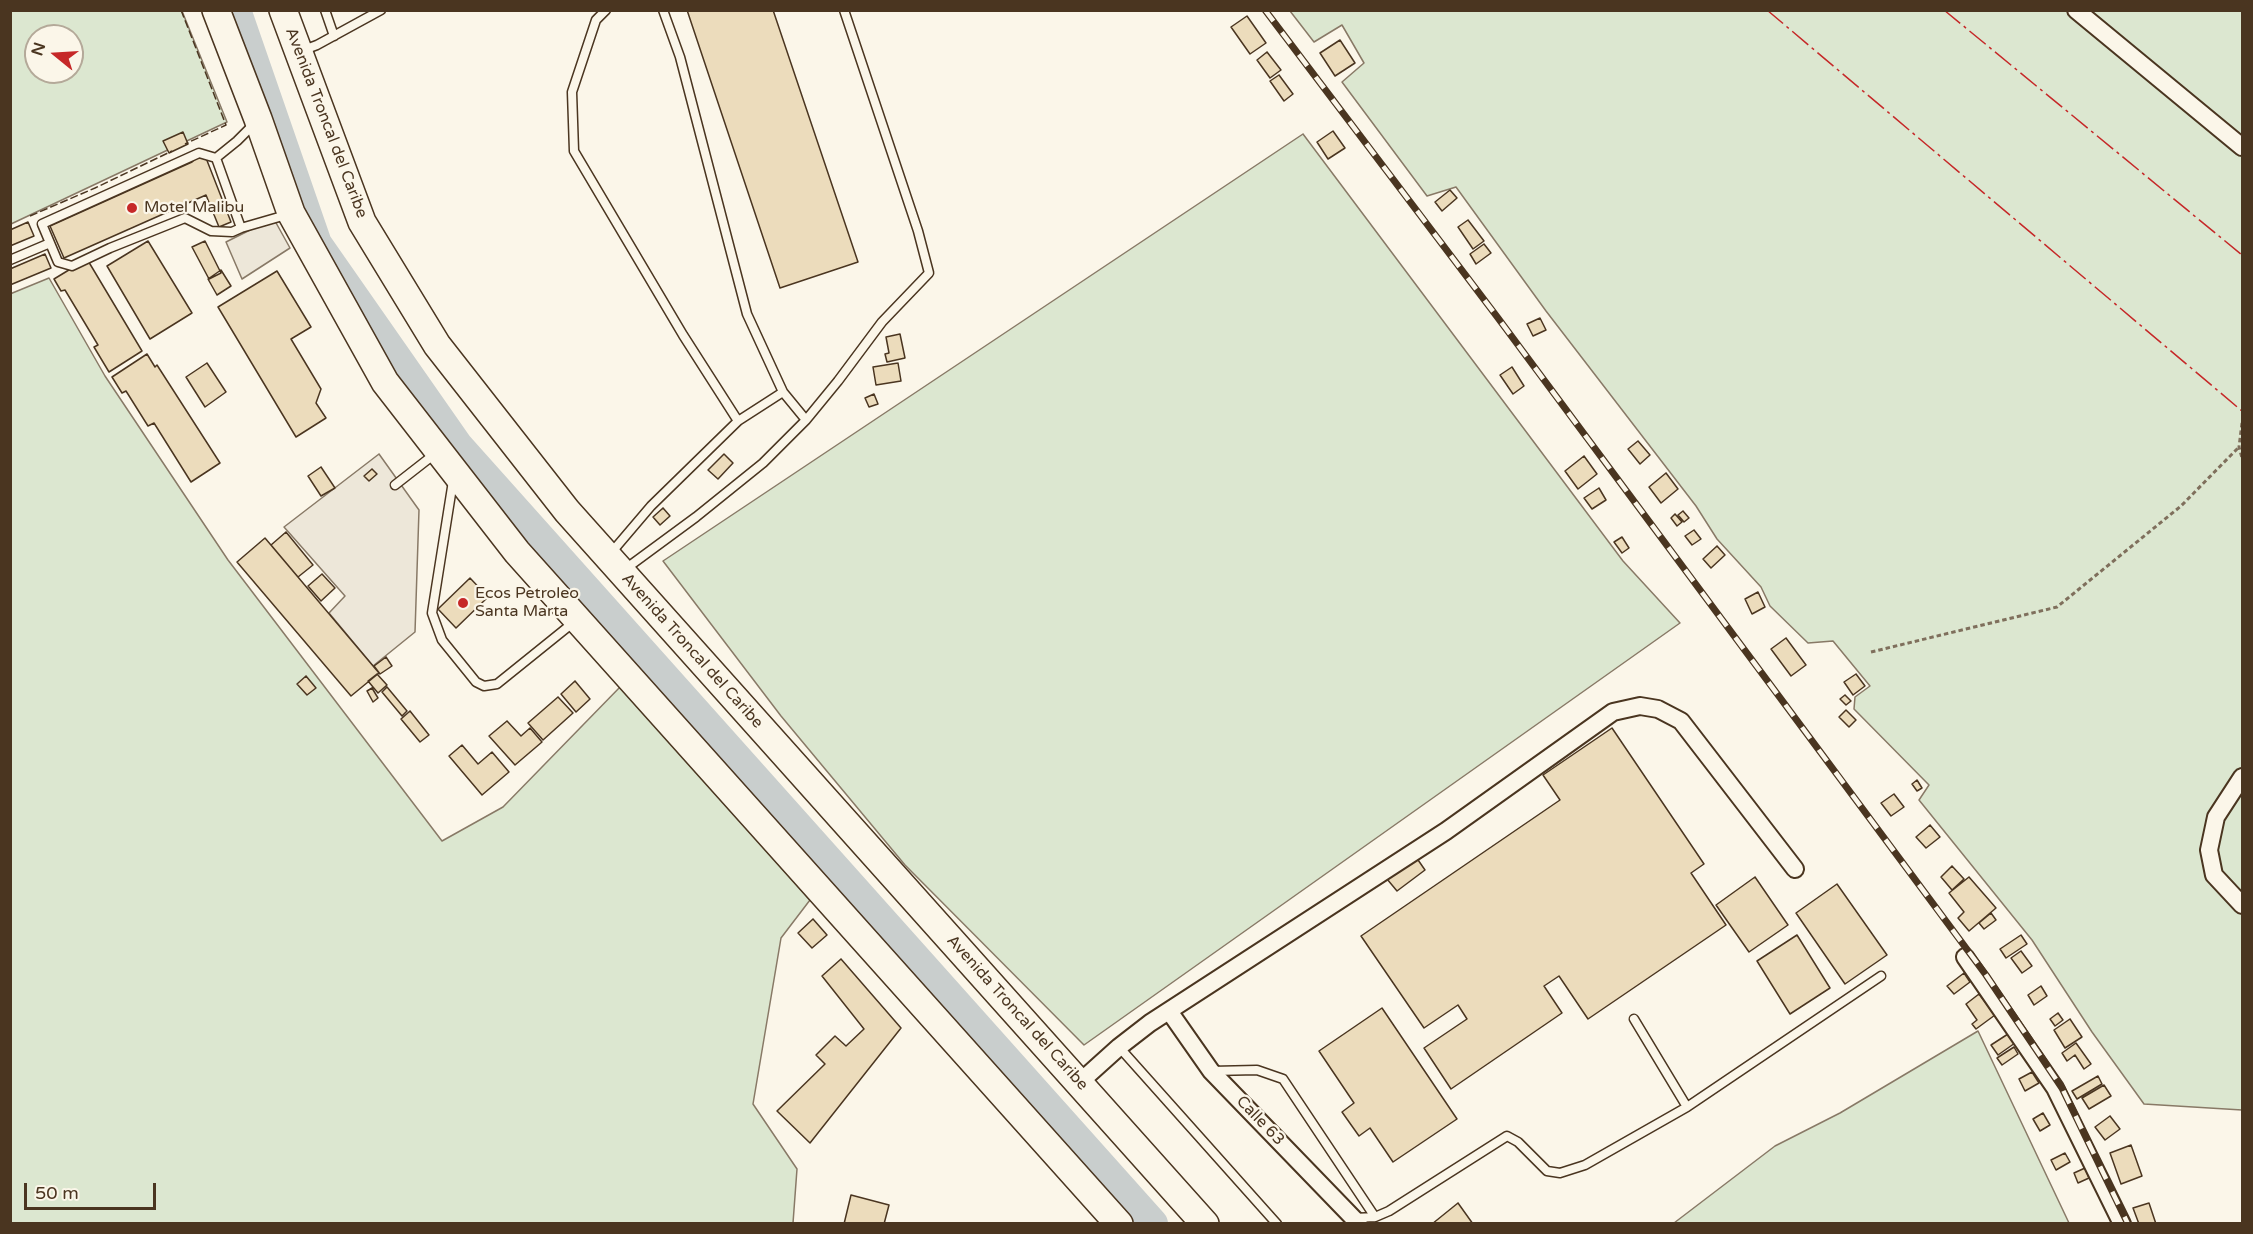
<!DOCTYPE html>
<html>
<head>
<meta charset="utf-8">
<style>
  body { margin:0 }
  #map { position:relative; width:2253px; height:1234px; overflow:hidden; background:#fbf6e9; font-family:"Varela Round",sans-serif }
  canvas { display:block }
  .frame { position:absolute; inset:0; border:12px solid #4a3520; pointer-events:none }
  .north { position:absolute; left:24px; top:24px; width:60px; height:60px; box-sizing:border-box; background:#fbf6e9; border:2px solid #b4a999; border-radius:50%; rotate:288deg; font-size:16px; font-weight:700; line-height:24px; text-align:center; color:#4a3520 }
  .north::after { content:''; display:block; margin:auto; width:21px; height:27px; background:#c62828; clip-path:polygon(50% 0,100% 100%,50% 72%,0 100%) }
  .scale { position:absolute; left:24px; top:1183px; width:132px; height:27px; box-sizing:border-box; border:3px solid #4a3520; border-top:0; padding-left:8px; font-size:18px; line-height:21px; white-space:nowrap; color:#4a3520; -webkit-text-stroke:4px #fbf6e9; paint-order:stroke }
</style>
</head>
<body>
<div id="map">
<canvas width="2253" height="1234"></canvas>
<div class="frame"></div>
<div class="north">N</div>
<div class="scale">50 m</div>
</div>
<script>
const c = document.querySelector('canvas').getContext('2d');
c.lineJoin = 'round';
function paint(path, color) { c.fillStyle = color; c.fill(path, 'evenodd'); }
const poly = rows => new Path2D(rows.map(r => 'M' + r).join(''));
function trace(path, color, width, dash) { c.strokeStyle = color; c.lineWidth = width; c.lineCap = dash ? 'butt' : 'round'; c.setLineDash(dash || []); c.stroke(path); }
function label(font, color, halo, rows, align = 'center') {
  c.font = font + ' "Varela Round",sans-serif'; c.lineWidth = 4.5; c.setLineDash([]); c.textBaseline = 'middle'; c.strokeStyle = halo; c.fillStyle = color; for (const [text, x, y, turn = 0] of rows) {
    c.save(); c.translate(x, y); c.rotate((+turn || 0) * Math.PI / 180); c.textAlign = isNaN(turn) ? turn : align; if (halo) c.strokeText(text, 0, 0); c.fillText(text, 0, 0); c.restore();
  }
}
const green = poly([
  [10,11,182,11,227,122,11,224,10,11],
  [36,36,72,36,72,72,36,72,36,36],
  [1290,11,2242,11,2242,1110,2144,1104,2092,1032,2032,940,1919,800,1929,785,1854,709,1855,697,1870,686,1833,641,1808,643,1770,606,1761,587,1717,539,1696,506,1546,311,1456,187,1427,196,1342,82,1364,63,1342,25,1314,42,1290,11],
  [1303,134,1623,561,1680,623,1084,1045,905,865,781,716,663,561,1303,134],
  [49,278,105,376,228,560,442,841,503,807,621,686,810,900,781,938,753,1104,797,1169,793,1223,11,1223,10,294,49,278],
  [1978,1031,2069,1223,1674,1223,1775,1146,1840,1113,1978,1031]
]);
const parking = poly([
  [275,221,290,248,242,279,226,242,256,227,275,221],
  [379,454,419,510,415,632,373,666,329,613,345,596,284,527,379,454]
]);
const river = poly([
  [235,10,316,244,457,446,1152,1224]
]);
const building = poly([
  [687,10,773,10,858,262,780,288,687,10],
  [1247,16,1266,43,1250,54,1231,27,1247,16],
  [1340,40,1355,63,1335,76,1320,53,1340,40],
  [1267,52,1281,70,1270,78,1257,60,1267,52],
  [1279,75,1293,94,1284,101,1270,81,1279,75],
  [1333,131,1345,148,1328,159,1317,142,1333,131],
  [183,132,188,144,169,153,163,141,183,132],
  [197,157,206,158,231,222,219,227,206,195,64,258,50,226,192,162,197,157],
  [1450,190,1457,198,1442,211,1435,202,1450,190],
  [1468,220,1484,241,1473,249,1458,227,1468,220],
  [28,222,34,236,10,246,10,230,28,222],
  [148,241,192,313,150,339,107,266,148,241],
  [205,241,221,273,209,279,192,247,205,241],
  [1484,244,1491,253,1476,264,1470,254,1484,244],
  [45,254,51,268,10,285,10,269,45,254],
  [87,259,142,351,109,372,94,347,98,345,65,290,61,291,54,279,87,259],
  [221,270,231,286,217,295,208,279,221,270],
  [277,271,311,327,291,339,321,389,316,403,326,418,296,437,218,307,277,271],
  [1540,318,1546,330,1533,336,1527,324,1540,318],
  [900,334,905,358,887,362,885,354,889,353,886,337,900,334],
  [147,354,155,367,157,365,220,463,191,482,154,423,148,426,126,391,122,393,112,377,147,354],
  [207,363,226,392,205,407,186,377,207,363],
  [898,363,901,381,876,385,873,367,898,363],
  [1512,367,1524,386,1513,394,1500,375,1512,367],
  [874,394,878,404,869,407,865,398,874,394],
  [1638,441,1650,455,1640,464,1628,449,1638,441],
  [724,454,733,463,718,479,708,470,724,454],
  [1584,456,1597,474,1578,489,1565,471,1584,456],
  [321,467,335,488,321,496,308,476,321,467],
  [372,469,377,474,369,481,364,476,372,469],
  [1666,473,1678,489,1661,503,1649,487,1666,473],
  [1599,488,1606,500,1592,509,1584,498,1599,488],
  [663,508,670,516,660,525,653,517,663,508],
  [1683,511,1689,518,1684,522,1678,515,1683,511],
  [1675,514,1682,522,1677,526,1671,518,1675,514],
  [1694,530,1701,539,1692,545,1685,536,1694,530],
  [286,532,313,565,298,577,271,545,286,532],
  [1622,537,1629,548,1622,553,1614,542,1622,537],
  [265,538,379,673,351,696,237,562,265,538],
  [1717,546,1725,555,1711,568,1703,559,1717,546],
  [322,574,335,588,321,601,308,586,322,574],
  [470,578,488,597,456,628,438,609,470,578],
  [1758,592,1765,607,1752,614,1745,599,1758,592],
  [1786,638,1806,665,1791,676,1771,649,1786,638],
  [386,657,392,666,380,674,374,666,386,657],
  [377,674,387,685,378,693,368,681,377,674],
  [1856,674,1865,686,1853,695,1844,682,1856,674],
  [306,676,316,688,307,695,297,684,306,676],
  [575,681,590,699,576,712,561,694,575,681],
  [387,687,407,711,402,716,382,692,387,687],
  [372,688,378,698,373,702,367,691,372,688],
  [1845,695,1851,701,1846,705,1840,699,1845,695],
  [558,697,573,713,543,740,528,723,558,697],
  [1846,710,1856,720,1849,727,1839,717,1846,710],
  [410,711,429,735,420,742,401,719,410,711],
  [507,721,521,736,530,728,542,742,515,765,489,736,507,721],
  [1612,728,1704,864,1691,873,1726,925,1588,1019,1559,976,1544,986,1562,1013,1451,1089,1424,1048,1467,1019,1458,1005,1424,1028,1361,936,1560,800,1543,775,1612,728],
  [462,745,478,764,492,752,509,772,482,795,449,756,462,745],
  [1917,780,1922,788,1917,791,1912,784,1917,780],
  [1894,794,1904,807,1891,816,1881,803,1894,794],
  [1930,825,1940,837,1926,848,1916,837,1930,825],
  [1416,857,1425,870,1397,891,1387,879,1416,857],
  [1952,866,1964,879,1952,890,1941,877,1952,866],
  [1755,877,1788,925,1749,952,1716,905,1755,877],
  [1969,877,1996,908,1969,931,1958,918,1964,912,1949,893,1969,877],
  [1837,884,1887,955,1845,984,1796,913,1837,884],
  [1991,913,1996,920,1984,929,1979,923,1991,913],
  [813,919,827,935,812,948,798,933,813,919],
  [1797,935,1830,988,1790,1014,1757,961,1797,935],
  [2021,935,2027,944,2006,958,2000,949,2021,935],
  [2021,951,2032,966,2022,973,2011,958,2021,951],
  [841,959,901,1028,810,1143,777,1111,825,1064,816,1055,835,1036,846,1046,864,1029,822,976,841,959],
  [1964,973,1970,982,1954,994,1947,986,1964,973],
  [2041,986,2047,996,2034,1005,2028,995,2041,986],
  [1979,994,1995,1015,1976,1029,1972,1024,1977,1020,1966,1004,1979,994],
  [1382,1008,1457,1119,1393,1162,1370,1128,1359,1136,1342,1112,1354,1103,1319,1051,1382,1008],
  [2058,1013,2063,1020,2055,1026,2050,1019,2058,1013],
  [2070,1019,2082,1037,2065,1048,2054,1030,2070,1019],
  [2008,1034,2015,1043,1998,1055,1991,1045,2008,1034],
  [2076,1043,2091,1064,2084,1069,2075,1055,2067,1061,2062,1053,2076,1043],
  [2014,1047,2018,1054,2002,1065,1997,1058,2014,1047],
  [2032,1072,2039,1083,2025,1091,2019,1079,2032,1072],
  [2098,1076,2102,1084,2077,1099,2072,1091,2098,1076],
  [2104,1085,2111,1096,2089,1109,2082,1098,2104,1085],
  [2043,1113,2050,1125,2040,1131,2033,1119,2043,1113],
  [2110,1116,2120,1129,2105,1140,2095,1127,2110,1116],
  [2131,1145,2142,1176,2121,1184,2110,1153,2131,1145],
  [2065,1153,2070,1162,2056,1170,2051,1160,2065,1153],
  [2085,1168,2089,1178,2078,1183,2074,1173,2085,1168],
  [851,1195,889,1205,884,1224,844,1224,851,1195],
  [1458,1203,1473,1224,1432,1224,1458,1203],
  [2149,1203,2156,1224,2139,1224,2133,1208,2149,1203]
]);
const path = poly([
  [2242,423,2239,447,2242,458],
  [1871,652,2057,607,2181,506,2239,447]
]);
const service = poly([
  [325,10,334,36],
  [606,10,596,20,572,92,574,151,683,335,738,421],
  [663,10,680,57,747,314,783,392,806,420],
  [301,51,317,45,381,10],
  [254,124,237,141,216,158,241,228,286,215],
  [216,158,199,153,42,224,58,262,72,266,110,248,185,218,211,231,232,232,241,228],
  [10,260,50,243],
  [453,481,432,613,442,640,476,682,484,686,497,684,574,622],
  [395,485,436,453],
  [611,553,651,506,738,421,783,392],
  [624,570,696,517,763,463,806,420,838,381,882,322,929,273,918,231,844,10],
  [1634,1019,1687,1107],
  [1119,1047,1277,1224],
  [1212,1071,1257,1070,1283,1079,1375,1217],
  [1355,1218,1375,1217,1389,1211,1507,1136,1518,1142,1547,1171,1560,1173,1585,1165,1687,1107,1881,976]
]);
const minor = poly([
  [2076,10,2242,147],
  [2242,777,2216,817,2209,850,2214,875,2242,905],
  [1965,957,2055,1088,2122,1224],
  [1169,1011,1211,1071,1359,1224],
  [1079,1083,1119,1047,1150,1023,1446,831,1613,712,1640,706,1658,709,1681,721,1795,869]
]);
const trunk = poly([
  [216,10,258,119,291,213,385,382,517,552,1119,1224],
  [283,10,362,222,437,345,567,511,1205,1224]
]);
const rail = poly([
  [1265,10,1498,318,1986,975,2062,1088,2128,1224]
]);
const fence = poly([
  [181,10,226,125,185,144],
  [30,216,95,188,172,151]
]);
const power = poly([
  [1767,10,2242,411],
  [1944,10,2242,255]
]);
const markers = [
  [132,208,6,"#c62828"],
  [463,603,6,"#c62828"]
];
const streetNames = [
  ["Avenida Troncal del Caribe",326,123,69],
  ["Avenida Troncal del Caribe",692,651,48],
  ["Avenida Troncal del Caribe",1017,1013,48],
  ["Calle 63",1260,1121,46]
];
const poiNames = [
  ["Motel Malibu",144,208],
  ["Ecos Petroleo",475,594],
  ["Santa Marta",475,612]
];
paint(green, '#dce7d0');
trace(green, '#887966', 1.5);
paint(parking, '#ede7d9');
trace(parking, '#887966', 1.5);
trace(river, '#c9cecd', 32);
paint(building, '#ecdcbc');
trace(building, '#4a3520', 1.5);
trace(service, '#4a3520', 11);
trace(minor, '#4a3520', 20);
trace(trunk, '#4a3520', 30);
trace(path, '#7f6f5c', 3, [4.5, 3]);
trace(service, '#fbf6e9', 8);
trace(minor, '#fbf6e9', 16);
trace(trunk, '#fbf6e9', 27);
trace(rail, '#4a3520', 7);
trace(rail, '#fbf6e9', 4.5, [14]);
trace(fence, '#4a3520', 1.5, [8, 3]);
trace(power, '#c62828', 1.5, [21, 4.5, 3, 4.5]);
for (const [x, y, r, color] of markers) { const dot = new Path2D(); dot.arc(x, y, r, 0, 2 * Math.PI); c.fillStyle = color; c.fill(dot); trace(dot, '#fbf6e9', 2); }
label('16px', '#4a3520', '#fbf6e9', streetNames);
label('16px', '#4a3520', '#fbf6e9', poiNames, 'left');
</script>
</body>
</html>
